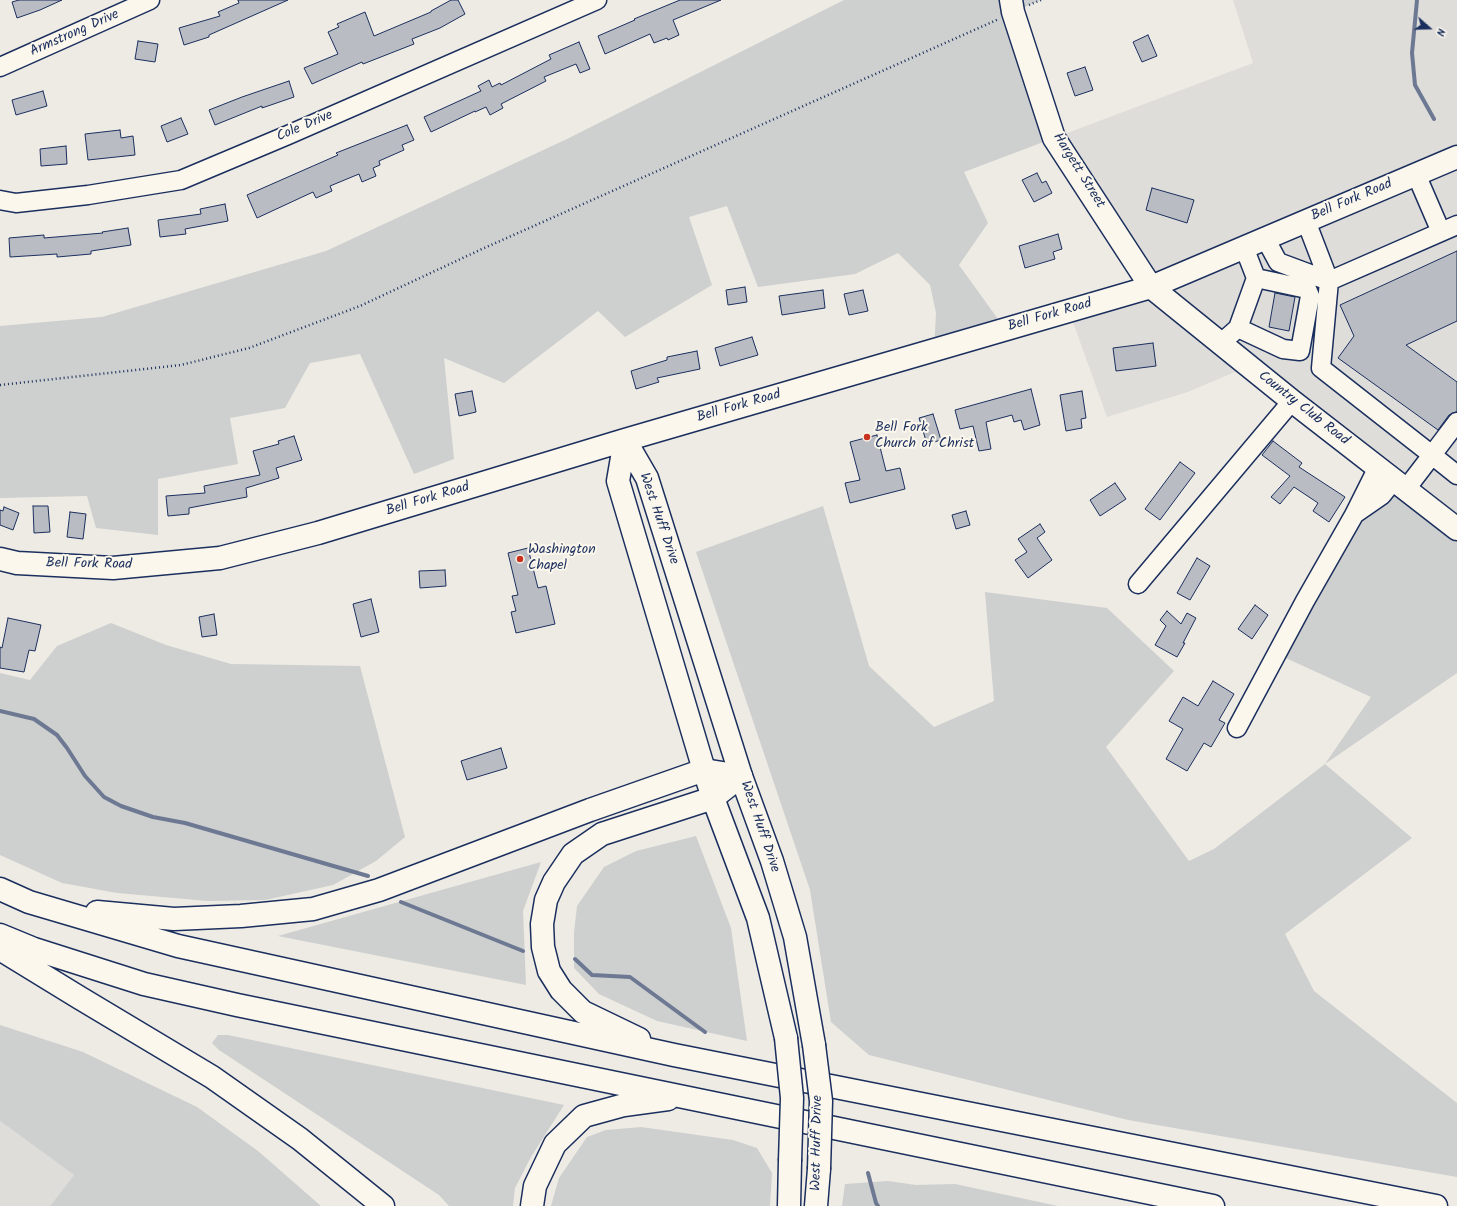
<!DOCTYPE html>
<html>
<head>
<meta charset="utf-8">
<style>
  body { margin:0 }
  #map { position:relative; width:1457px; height:1206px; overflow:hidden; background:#eeebe4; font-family:Kalam,sans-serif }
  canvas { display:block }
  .north { position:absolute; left:1409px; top:8px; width:40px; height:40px; -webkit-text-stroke:3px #fbf7ec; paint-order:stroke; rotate:110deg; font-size:11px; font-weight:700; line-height:16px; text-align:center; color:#1b2f5e }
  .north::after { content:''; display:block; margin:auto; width:14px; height:18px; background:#1b2f5e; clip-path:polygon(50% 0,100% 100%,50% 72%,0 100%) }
</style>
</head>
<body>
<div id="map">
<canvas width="1457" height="1206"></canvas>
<div class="north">N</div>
</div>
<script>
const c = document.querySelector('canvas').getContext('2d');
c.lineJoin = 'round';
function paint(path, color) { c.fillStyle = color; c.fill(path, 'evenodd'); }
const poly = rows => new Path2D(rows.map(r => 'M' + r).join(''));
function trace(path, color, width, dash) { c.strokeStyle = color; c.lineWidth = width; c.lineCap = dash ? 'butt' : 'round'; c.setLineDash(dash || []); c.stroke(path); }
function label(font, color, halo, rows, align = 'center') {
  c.font = font + ' Kalam,sans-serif'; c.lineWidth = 4; c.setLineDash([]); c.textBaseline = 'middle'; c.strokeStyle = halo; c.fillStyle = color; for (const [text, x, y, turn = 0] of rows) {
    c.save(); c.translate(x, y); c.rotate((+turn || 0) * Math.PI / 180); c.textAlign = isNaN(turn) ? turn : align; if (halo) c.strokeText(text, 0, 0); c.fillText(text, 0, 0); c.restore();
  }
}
const built = poly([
  [1233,0,1457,0,1457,529,1249,366,1188,392,1107,417,1069,311,1151,287,1054,138,1253,63],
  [0,1121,74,1175,50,1206,0,1206]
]);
const green = poly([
  [844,0,1041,0,1013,12,1054,138,964,172,988,223,959,265,1003,326,934,350,936,313,930,285,898,253,855,274,758,287,727,206,689,217,712,285,625,337,598,311,504,383,444,358,454,459,414,474,360,354,310,363,285,408,230,418,238,464,158,479,158,535,96,528,87,496,0,498,0,326,102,317,326,251,567,139],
  [1394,480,1457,529,1457,673,1325,764,1412,838,1285,934,1314,991,1457,1103,1457,1177,1128,1120,869,1055,831,1022,810,890,696,552,823,506,869,666,934,727,994,701,985,592,1107,608,1174,671,1106,747,1189,861,1214,849,1325,764,1371,697,1277,654,1354,515],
  [111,623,166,645,231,664,360,666,405,837,376,861,333,885,265,900,208,901,117,893,62,883,0,855,0,673,30,680,57,646],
  [696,836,731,928,747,1041,657,1021,599,994,574,968,574,933,577,906,604,867,636,851],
  [541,862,523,911,526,985,278,936],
  [0,1025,83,1052,197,1107,258,1151,321,1206,50,1206,74,1175,0,1121],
  [218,1035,228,1035,564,1105,531,1157,515,1188,513,1206,449,1206,439,1195,219,1050,212,1043],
  [641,1127,733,1140,757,1148,772,1173,770,1206,551,1206,559,1178,587,1137,606,1130],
  [888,1181,916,1185,955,1184,1058,1206,842,1206,845,1184]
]);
const stream = poly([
  [1417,0,1412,53,1415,85,1434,119],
  [0,711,34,719,57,735,67,748,85,776,104,797,121,806,153,817,185,823,368,876],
  [401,902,523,951],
  [575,959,592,975,630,977,705,1032],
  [868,1173,876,1203,878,1206]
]);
const building = poly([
  [19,0,62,0,40,10,17,18,12,2,19,0],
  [238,0,288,0,209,35,209,37,184,45,179,28,220,16,218,12,239,3,238,0],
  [451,0,458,0,465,14,440,28,412,39,414,44,363,64,362,62,312,84,304,68,338,54,328,32,339,27,337,24,365,12,374,36,431,12,431,11,451,0],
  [680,0,721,0,673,20,679,35,668,40,667,38,654,43,650,34,605,54,598,36,635,20,634,19,680,0],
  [1148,35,1157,56,1142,62,1133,42,1148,35],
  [138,41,158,44,155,62,135,59,138,41],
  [579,42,590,69,580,73,576,64,544,77,546,81,501,104,503,108,490,115,486,107,475,112,475,111,431,132,424,117,481,91,478,86,489,80,492,87,500,83,501,85,551,59,549,55,579,42],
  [1085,67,1093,90,1075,96,1067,73,1085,67],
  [289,81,294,97,262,108,262,106,215,125,209,110,242,97,289,81],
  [43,91,47,106,16,115,12,100,43,91],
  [181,118,188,134,167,142,161,126,181,118],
  [407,125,414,140,402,145,404,150,379,161,380,165,373,168,376,176,362,182,359,174,330,186,332,191,316,198,313,192,257,218,247,195,338,155,336,153,407,125],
  [120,130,121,138,133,136,135,155,88,160,85,134,120,130],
  [66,146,67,164,41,166,40,149,66,146],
  [1037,173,1042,183,1046,181,1052,193,1034,202,1022,180,1037,173],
  [1152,188,1194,200,1187,223,1146,210,1152,188],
  [225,204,228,221,185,229,186,234,160,237,158,220,201,214,200,209,225,204],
  [128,228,131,245,91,251,91,254,57,257,57,254,10,257,9,238,44,235,44,238,103,233,102,232,128,228],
  [1058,234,1062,249,1053,252,1055,259,1025,268,1019,246,1058,234],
  [1457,251,1457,321,1406,345,1457,382,1457,412,1453,413,1449,415,1438,430,1338,358,1354,336,1340,305,1457,251],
  [745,287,747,302,728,305,726,290,745,287],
  [823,290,825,308,782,315,779,296,823,290],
  [863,290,868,311,849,315,844,294,863,290],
  [1275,293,1295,297,1289,331,1269,327,1275,293],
  [752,337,758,355,720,366,715,348,752,337],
  [1153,343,1156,366,1116,371,1113,348,1153,343],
  [697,351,700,369,657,378,659,382,636,389,631,371,667,360,667,357,697,351],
  [1031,389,1040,425,1024,430,1021,420,1014,422,1012,415,986,422,991,449,979,451,973,426,960,429,955,410,1031,389],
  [472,391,476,412,459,416,455,394,472,391],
  [1082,391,1086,418,1081,419,1082,428,1066,431,1060,395,1082,391],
  [933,414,941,440,927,444,919,418,933,414],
  [877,435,886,471,900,468,905,489,850,503,845,483,860,480,850,442,877,435],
  [294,436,302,460,276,468,279,478,246,488,247,497,189,508,189,514,168,516,166,496,205,493,204,486,260,475,253,451,279,444,278,441,294,436],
  [1273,441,1302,463,1299,467,1345,497,1329,522,1313,511,1318,503,1294,487,1280,504,1271,497,1290,476,1262,455,1273,441],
  [1180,462,1195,473,1160,520,1145,509,1180,462],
  [1115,483,1126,499,1100,516,1090,500,1115,483],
  [33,506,48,506,50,532,34,533,33,506],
  [4,507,19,513,13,530,0,525,0,510,3,511,4,507],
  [966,511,970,525,956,529,952,515,966,511],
  [70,512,86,514,83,539,67,537,70,512],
  [1040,524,1045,532,1037,538,1052,560,1028,578,1015,560,1027,552,1018,539,1040,524],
  [528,548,538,588,546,586,555,624,516,633,511,612,516,611,512,596,518,595,508,553,528,548],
  [1197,558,1210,566,1190,600,1177,593,1197,558],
  [445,570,446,586,420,588,419,571,445,570],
  [371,599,379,632,361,637,353,604,371,599],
  [1255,605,1268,615,1252,639,1238,629,1255,605],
  [1167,611,1181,624,1187,613,1196,618,1183,643,1185,643,1177,657,1155,645,1166,626,1160,620,1167,611],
  [214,614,217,635,202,637,199,617,214,614],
  [8,618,41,625,35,651,29,650,24,672,0,668,0,647,2,648,8,618],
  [1213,681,1234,694,1219,720,1225,723,1211,747,1204,743,1187,771,1166,759,1183,729,1169,721,1183,697,1198,706,1213,681],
  [501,748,507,768,467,780,461,761,501,748]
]);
const path = poly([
  [1029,5,1041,0],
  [0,385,181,365,249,348,360,306,482,249,999,19]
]);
const minor = poly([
  [0,67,150,0],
  [1416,174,1441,232],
  [0,200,16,203,88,195,181,180,288,135,597,0],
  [1306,221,1329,281,1457,225],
  [1265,238,1278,262,1329,281,1321,368,1432,455,1406,489],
  [1238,328,1256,278,1244,247],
  [1221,343,1238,328,1283,349,1300,351,1310,296,1307,289,1256,278],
  [1457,422,1432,455,1457,475],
  [1356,513,1382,495,1394,480],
  [1138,584,1292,401],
  [1237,728,1305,601,1354,515,1378,467]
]);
const major = poly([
  [1011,0,1013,12,1054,138,1151,287,1292,401,1457,529],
  [625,440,647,478,741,776,772,861,795,937,814,1045],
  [625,440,618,481,704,770,713,798,758,918,786,1038],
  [0,559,17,563,113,568,220,558,318,533,625,440,1151,287,1457,157],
  [789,1206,790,1161],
  [816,1206,819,1169]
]);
const highway = poly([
  [0,889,29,902,178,946,674,1055,1436,1206],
  [97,912,174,919,241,916,313,909,379,890,590,810,704,770,741,776],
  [0,935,34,949,144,984,237,1005,1213,1206],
  [0,949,80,998,212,1077,300,1139,383,1206],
  [639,1039,583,1012,561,990,549,971,543,947,542,924,546,900,554,882,573,854,602,834,713,798,741,776],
  [532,1206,535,1186,555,1144,584,1116,624,1105,668,1099]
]);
const majorBridge = poly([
  [786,1038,792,1098,790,1161],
  [814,1045,821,1101,819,1169]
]);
const markers = [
  [867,437,4,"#c8321e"],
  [520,559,4,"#c8321e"]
];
const streetNames = [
  ["Armstrong Drive",75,34,-24],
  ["Cole Drive",305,127,-23],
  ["Hargett Street",1078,171,58],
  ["Bell Fork Road",1352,201,-23],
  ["Bell Fork Road",1050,316,-16],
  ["Bell Fork Road",739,407,-16],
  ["Country Club Road",1303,409,38],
  ["Bell Fork Road",428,500,-17],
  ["West Huff Drive",658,519,71],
  ["Bell Fork Road",89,565,1],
  ["West Huff Drive",759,827,71],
  ["West Huff Drive",818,1143,-89]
];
const poiNames = [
  ["Bell Fork",875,429],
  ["Church of Christ",875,445],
  ["Washington",528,551],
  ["Chapel",528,567]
];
paint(built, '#deddda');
paint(green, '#cecfcf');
trace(stream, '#6d7892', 4);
paint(building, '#b9bcc3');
trace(building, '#1b2f5e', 1);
trace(minor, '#1b2f5e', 21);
trace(major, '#1b2f5e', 25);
trace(highway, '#1b2f5e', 25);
trace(path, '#1b2f5e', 2.5, [1, 3]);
trace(minor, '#fbf7ec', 18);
trace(major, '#fbf7ec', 22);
trace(highway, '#fbf7ec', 22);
trace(majorBridge, '#1b2f5e', 25, []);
trace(majorBridge, '#fbf7ec', 22);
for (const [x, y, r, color] of markers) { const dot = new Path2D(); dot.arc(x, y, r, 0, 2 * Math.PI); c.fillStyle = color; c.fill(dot); trace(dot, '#fbf7ec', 1.5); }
label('14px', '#1b2f5e', '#fbf7ec', streetNames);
label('14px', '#1b2f5e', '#fbf7ec', poiNames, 'left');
</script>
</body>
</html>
